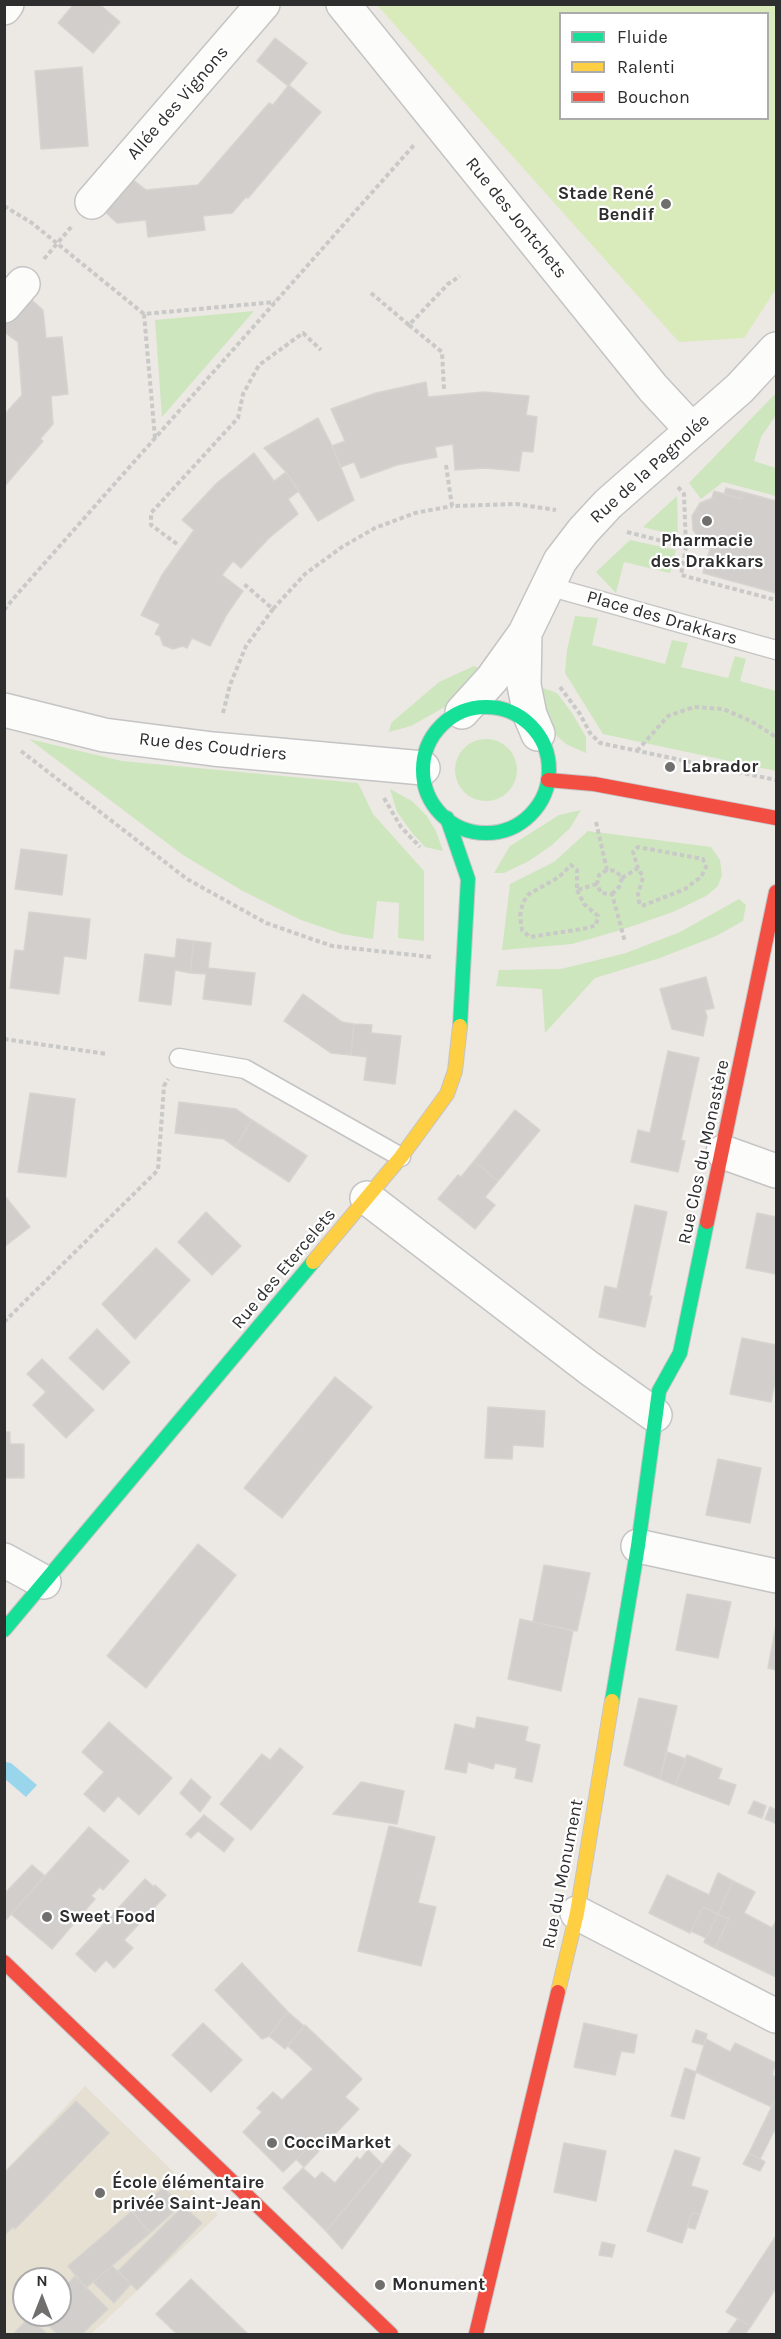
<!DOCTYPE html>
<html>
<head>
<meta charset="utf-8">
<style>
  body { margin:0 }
  #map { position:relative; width:781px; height:2339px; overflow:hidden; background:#ece8e4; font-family:Karla,sans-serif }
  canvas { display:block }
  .frame { position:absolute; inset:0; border:6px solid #2e2e2e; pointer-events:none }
  .legend { position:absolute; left:559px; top:12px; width:210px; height:108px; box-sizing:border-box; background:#fff; border:2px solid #ababab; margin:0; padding:8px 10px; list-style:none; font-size:18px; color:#2e2e2e }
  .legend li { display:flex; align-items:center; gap:12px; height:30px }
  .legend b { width:30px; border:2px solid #ababab }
  .north { position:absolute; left:12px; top:2267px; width:60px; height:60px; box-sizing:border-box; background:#fff; border:2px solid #ababab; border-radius:50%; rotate:0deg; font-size:16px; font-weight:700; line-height:24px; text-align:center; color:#2e2e2e }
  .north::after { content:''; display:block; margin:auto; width:21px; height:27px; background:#706f6e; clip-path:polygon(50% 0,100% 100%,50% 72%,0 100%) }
</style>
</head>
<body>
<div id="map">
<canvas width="781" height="2339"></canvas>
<div class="frame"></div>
<ul class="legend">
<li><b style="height:8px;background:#16e098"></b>Fluide</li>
<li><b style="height:8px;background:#ffcf43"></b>Ralenti</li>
<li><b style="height:8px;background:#f24e42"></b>Bouchon</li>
</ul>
<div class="north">N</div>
</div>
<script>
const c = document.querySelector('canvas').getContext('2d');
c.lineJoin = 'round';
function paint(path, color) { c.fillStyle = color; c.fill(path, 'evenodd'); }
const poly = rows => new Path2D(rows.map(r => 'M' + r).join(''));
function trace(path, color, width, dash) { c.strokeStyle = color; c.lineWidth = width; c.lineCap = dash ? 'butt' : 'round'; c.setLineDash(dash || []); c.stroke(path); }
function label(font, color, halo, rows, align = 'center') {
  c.font = font + ' Karla,sans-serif'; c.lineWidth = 4.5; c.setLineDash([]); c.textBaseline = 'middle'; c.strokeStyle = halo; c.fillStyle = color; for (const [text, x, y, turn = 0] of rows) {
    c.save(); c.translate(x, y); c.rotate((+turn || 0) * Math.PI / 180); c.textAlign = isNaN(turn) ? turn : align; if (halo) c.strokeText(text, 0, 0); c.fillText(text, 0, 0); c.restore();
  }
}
const education = poly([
  [85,2086,218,2215,91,2334,5,2334,4,2172],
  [24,2279,60,2279,60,2315,24,2315]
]);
const green = poly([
  [254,311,162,417,155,320],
  [776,393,776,415,761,437,754,461,776,468,776,496,723,482,701,499,689,483],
  [677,496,678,536,643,527],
  [630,540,676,550,670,573,624,562,616,593,596,572],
  [575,616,598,618,592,645,665,664,672,640,688,643,681,667,728,678,735,656,746,659,740,681,776,691,776,771,603,734,565,673,567,650],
  [474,666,485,671,466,695,411,726,389,732,391,723,439,682],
  [540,687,557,693,572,713,586,737,586,753,566,744,551,731,542,709],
  [29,739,122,761,358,783,373,814,424,871,424,941,398,938,399,903,377,901,373,939,342,934,301,920,241,890,183,855],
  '455 770a31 31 0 1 1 62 0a31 31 0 1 1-62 0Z',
  [390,789,412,801,426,815,436,831,443,851,425,847,413,834,397,812],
  [581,810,570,828,552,845,529,861,504,873,494,873,510,846,559,815],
  [588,831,711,847,720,860,722,875,718,886,706,896,673,912,621,930,572,944,502,950,510,884,554,862],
  [739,899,746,905,743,921,716,936,660,958,595,978,545,1033,542,989,496,986,499,970,561,969,626,953,680,932]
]);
const pitch = poly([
  [377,5,776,5,776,289,744,338,679,342],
  [560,14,768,14,768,118,560,118]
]);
const water = poly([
  [5,1762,11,1763,37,1785,26,1797,5,1779]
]);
const building = poly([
  [74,4,99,4,120,22,93,53,58,23,74,4],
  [275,38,307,63,289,85,321,112,248,198,246,197,232,213,203,216,205,230,148,237,146,220,117,223,100,207,127,175,146,190,198,185,269,103,273,105,288,86,257,61,275,38],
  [82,67,88,146,41,149,35,71,82,67],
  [27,296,43,310,46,338,62,337,68,394,51,396,53,424,40,439,43,441,4,487,4,415,22,395,18,342,4,332,4,322,27,296],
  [426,382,428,397,484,392,529,396,526,415,537,417,533,452,522,451,519,471,484,468,455,470,453,444,435,447,437,457,397,465,361,478,354,462,341,467,332,446,345,441,331,409,376,393,426,382],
  [318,418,332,446,354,500,318,521,286,472,264,448,318,418],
  [254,453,274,481,286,472,299,491,288,499,298,514,269,538,241,568,233,561,222,575,243,591,227,614,210,646,192,638,187,648,183,646,173,649,163,645,160,636,155,634,160,624,141,615,162,575,194,530,182,520,217,483,254,453],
  [726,488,743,492,741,499,724,494,726,488],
  [714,491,741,499,743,492,776,501,776,593,703,573,710,549,699,546,700,540,693,530,692,516,700,503,712,498,714,491],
  [21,849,67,855,62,895,15,889,21,849],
  [29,912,90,919,86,959,64,956,59,994,10,988,15,950,24,951,29,912],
  [177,939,194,941,190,973,175,970,171,1005,139,1001,145,954,175,958,177,939],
  [194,941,211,943,208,968,255,973,251,1005,203,999,206,974,190,973,194,941],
  [706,977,714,1008,705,1010,707,1017,703,1036,672,1029,660,989,706,977],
  [303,994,342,1022,354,1024,351,1055,331,1053,284,1021,303,994],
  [354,1024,372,1025,371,1033,401,1036,395,1084,364,1080,367,1057,351,1055,354,1024],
  [668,1051,699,1058,681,1140,685,1141,678,1172,631,1162,638,1130,650,1133,668,1051],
  [30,1093,75,1099,66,1177,18,1172,30,1093],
  [179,1102,236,1109,252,1120,235,1147,224,1139,175,1133,179,1102],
  [515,1110,540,1130,498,1181,474,1161,515,1110],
  [252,1120,307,1156,289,1182,235,1147,252,1120],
  [474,1161,498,1181,485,1197,495,1205,475,1229,438,1199,458,1175,461,1177,474,1161],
  [4,1195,30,1227,4,1247,4,1195],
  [635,1205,667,1212,649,1296,652,1296,645,1327,599,1317,605,1286,617,1289,635,1205],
  [206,1212,241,1246,212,1275,178,1242,206,1212],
  [757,1213,776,1217,776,1274,746,1268,757,1213],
  [156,1248,190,1280,135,1339,102,1304,156,1248],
  [97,1329,130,1362,103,1390,69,1358,97,1329],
  [742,1338,776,1345,776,1377,771,1402,730,1394,742,1338],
  [42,1359,94,1410,66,1438,33,1405,46,1392,27,1374,42,1359],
  [335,1377,372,1407,282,1518,244,1488,335,1377],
  [488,1407,545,1411,543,1447,513,1445,512,1459,485,1458,488,1407],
  [4,1432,10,1432,10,1444,24,1444,24,1478,4,1478,4,1432],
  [718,1459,761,1468,750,1523,706,1515,718,1459],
  [198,1544,236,1575,146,1688,107,1656,198,1544],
  [544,1565,590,1573,577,1631,533,1622,544,1565],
  [687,1594,731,1602,718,1658,676,1650,687,1594],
  [520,1619,573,1631,561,1691,508,1679,520,1619],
  [776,1625,776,1670,768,1668,776,1625],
  [639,1698,677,1706,660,1779,624,1765,639,1698],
  [477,1717,528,1727,525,1741,540,1745,532,1782,515,1778,517,1768,495,1763,493,1769,468,1762,466,1773,445,1769,455,1724,475,1729,477,1717],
  [109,1722,172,1778,139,1815,118,1796,104,1812,84,1794,104,1772,82,1752,109,1722],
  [280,1748,303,1767,251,1830,220,1804,262,1754,270,1760,280,1748],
  [667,1752,686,1759,675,1785,660,1779,667,1752],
  [687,1755,722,1769,718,1779,736,1785,729,1805,675,1785,687,1755],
  [191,1779,211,1797,200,1812,180,1793,191,1779],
  [361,1782,404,1791,397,1824,333,1814,361,1782],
  [754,1801,766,1806,762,1818,748,1813,754,1801],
  [770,1807,776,1810,775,1823,765,1819,770,1807],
  [204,1815,234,1839,224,1852,198,1831,191,1838,186,1834,204,1815],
  [389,1826,435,1837,418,1903,436,1907,421,1966,358,1951,389,1826],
  [89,1827,129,1861,103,1890,100,1887,91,1896,95,1899,52,1949,11,1914,89,1827],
  [32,1865,45,1876,4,1922,4,1894,32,1865],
  [718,1873,733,1881,718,1914,703,1907,690,1933,649,1913,667,1875,709,1895,718,1873],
  [145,1879,154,1887,155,1885,166,1895,124,1940,133,1948,114,1968,106,1960,95,1972,76,1954,145,1879],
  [733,1881,755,1892,744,1913,772,1928,776,1921,776,1977,715,1948,729,1919,718,1914,733,1881],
  [703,1907,718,1914,706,1938,691,1931,703,1907],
  [718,1914,729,1919,715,1948,704,1942,718,1914],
  [242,1963,288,2012,269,2036,262,2039,215,1990,242,1963],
  [288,2012,304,2026,285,2049,269,2036,288,2012],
  [203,2023,242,2060,211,2092,172,2055,203,2023],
  [584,2023,637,2035,634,2053,621,2051,615,2075,574,2067,584,2023],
  [305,2025,362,2079,345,2097,359,2109,317,2153,309,2147,283,2172,243,2132,262,2112,257,2108,273,2092,282,2100,313,2069,288,2046,305,2025],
  [696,2030,707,2034,704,2045,692,2042,696,2030],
  [706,2039,730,2052,735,2043,776,2063,772,2075,776,2077,776,2098,772,2107,696,2072,706,2039],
  [685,2068,696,2072,684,2119,671,2116,685,2068],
  [776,2098,776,2132,774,2131,760,2159,749,2153,776,2098],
  [76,2101,109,2133,15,2229,13,2227,4,2236,4,2173,76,2101],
  [564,2143,606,2151,596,2201,554,2192,564,2143],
  [399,2145,411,2155,342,2249,326,2231,399,2145],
  [309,2147,317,2153,304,2167,296,2159,309,2147],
  [368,2150,382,2164,326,2231,283,2188,303,2168,315,2179,322,2172,335,2183,357,2157,360,2160,368,2150],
  [675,2150,700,2158,691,2186,708,2191,700,2214,692,2213,682,2243,647,2231,675,2150],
  [749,2153,765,2162,760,2171,743,2164,749,2153],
  [164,2187,180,2206,150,2233,133,2213,164,2187],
  [183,2206,202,2223,137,2290,118,2271,183,2206],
  [132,2211,150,2233,86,2288,68,2266,132,2211],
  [692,2213,700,2214,695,2229,687,2227,692,2213],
  [776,2236,776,2288,751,2326,726,2312,776,2236],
  [602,2242,615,2245,612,2257,599,2255,602,2242],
  [112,2266,131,2284,114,2303,93,2282,112,2266],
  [75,2276,108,2309,82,2334,57,2334,38,2315,60,2315,60,2292,75,2276],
  [191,2279,248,2334,177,2334,156,2314,191,2279],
  [30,2317,47,2334,13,2334,30,2317],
  [738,2319,751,2326,745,2334,727,2334,738,2319]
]);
const path = poly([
  [4,206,32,223,144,314,275,302],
  [44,259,72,226],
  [371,293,409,325,448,284,460,276],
  [144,314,155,438],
  [409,325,442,352,444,389],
  [446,465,452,506,516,504,556,510],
  [678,487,684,494,686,547],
  [627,532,686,547,681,575,776,600],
  [177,544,151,525,151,513,238,418,243,394,259,365,303,333,321,350],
  [273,609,305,574,342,547,375,528,415,513,452,506],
  [4,610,19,592,414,145],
  [560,687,580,714,590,733,600,743,776,780],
  [223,713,230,685,246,646,273,609,244,584],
  [21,751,187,879,266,923,332,946,431,957],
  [637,751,668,716,694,707,723,709,751,721,776,737],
  [384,798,401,827,420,847],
  [596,822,607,870,616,871,622,878,619,887,612,894],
  [607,870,599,875,597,884,601,893,612,894,625,942],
  [622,878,638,868,643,877,638,894,639,902,642,906,685,889,701,877,706,867,703,859,638,847,633,852,638,868],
  [577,890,584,904,598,916,596,925,588,928,530,937,522,930,520,916,523,902,529,894,559,877,571,865,577,870,577,890,597,884],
  [4,1039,107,1054],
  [4,1322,158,1170,164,1086,168,1079]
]);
const lane = poly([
  [548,586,776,650],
  [179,1058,245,1069,401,1157]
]);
const street = poly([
  [343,4,653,388,692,430],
  [4,8,7,4],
  [92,202,263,4],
  [4,306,23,284],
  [525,633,524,685,530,715,538,734],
  [4,710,104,735,213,749,423,768],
  [462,712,492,679,525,633,560,561,583,531,608,504,740,388,776,349],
  [723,1152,776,1171],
  [367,1198,589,1368,655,1415],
  [638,1546,776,1576],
  [4,1560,44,1582],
  [577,1913,776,2016]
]);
const fast = poly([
  '423 770a63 63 0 1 1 126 0a63 63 0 1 1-126 0Z',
  [447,818,468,879,460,1026],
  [4,1630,313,1262],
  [612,1701,638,1546,659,1391,680,1353,707,1222]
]);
const slow = poly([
  [313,1262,401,1157,447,1094,455,1071,460,1026],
  [558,1992,577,1913,612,1701]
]);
const jam = poly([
  [548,780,594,784,776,818],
  [707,1222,776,892],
  [4,1962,391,2334],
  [476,2334,558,1992]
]);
const markers = [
  [666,204,6,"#706f6e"],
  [707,521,6,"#706f6e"],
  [670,767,6,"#706f6e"],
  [47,1917,6,"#706f6e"],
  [272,2143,6,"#706f6e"],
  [100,2193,6,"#706f6e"],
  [380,2285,6,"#706f6e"]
];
const streetNames = [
  ["Allée des Vignons",178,103,-49],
  ["Rue des Jontchets",516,218,51],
  ["Rue de la Pagnolée",650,469,-42],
  ["Place des Drakkars",662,618,16],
  ["Rue des Coudriers",213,747,6],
  ["Rue Clos du Monastère",704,1152,-78],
  ["Rue des Etercelets",284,1269,-50],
  ["Rue du Monument",563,1874,-79]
];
const poiNames = [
  ["Stade René",654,194,"right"],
  ["Bendif",654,215,"right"],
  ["Pharmacie",707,541,"center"],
  ["des Drakkars",707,562,"center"],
  ["Labrador",682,767],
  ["Sweet Food",59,1917],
  ["CocciMarket",284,2143],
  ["École élémentaire",112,2183],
  ["privée Saint-Jean",112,2204],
  ["Monument",392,2285]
];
paint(education, '#e6e0d3');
paint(green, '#cee6be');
paint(pitch, '#d9eabb');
paint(water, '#99d6ec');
paint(building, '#d1cecb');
trace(building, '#d7d4d0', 1.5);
trace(lane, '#c5c4c5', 21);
trace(street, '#c5c4c5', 36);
trace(fast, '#c5c4c5', 16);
trace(slow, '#c5c4c5', 16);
trace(jam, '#c5c4c5', 16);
trace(path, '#c9c9c8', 4, [4.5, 3]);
trace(lane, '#fcfcfb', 18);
trace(street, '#fcfcfb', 33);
trace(fast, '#16e098', 14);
trace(slow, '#ffcf43', 14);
trace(jam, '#f24e42', 14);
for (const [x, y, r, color] of markers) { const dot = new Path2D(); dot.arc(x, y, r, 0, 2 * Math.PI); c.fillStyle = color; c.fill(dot); trace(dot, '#fff', 2); }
label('18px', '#2e2e2e', '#fff', streetNames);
label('bold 18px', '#2e2e2e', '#fff', poiNames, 'left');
</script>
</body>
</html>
